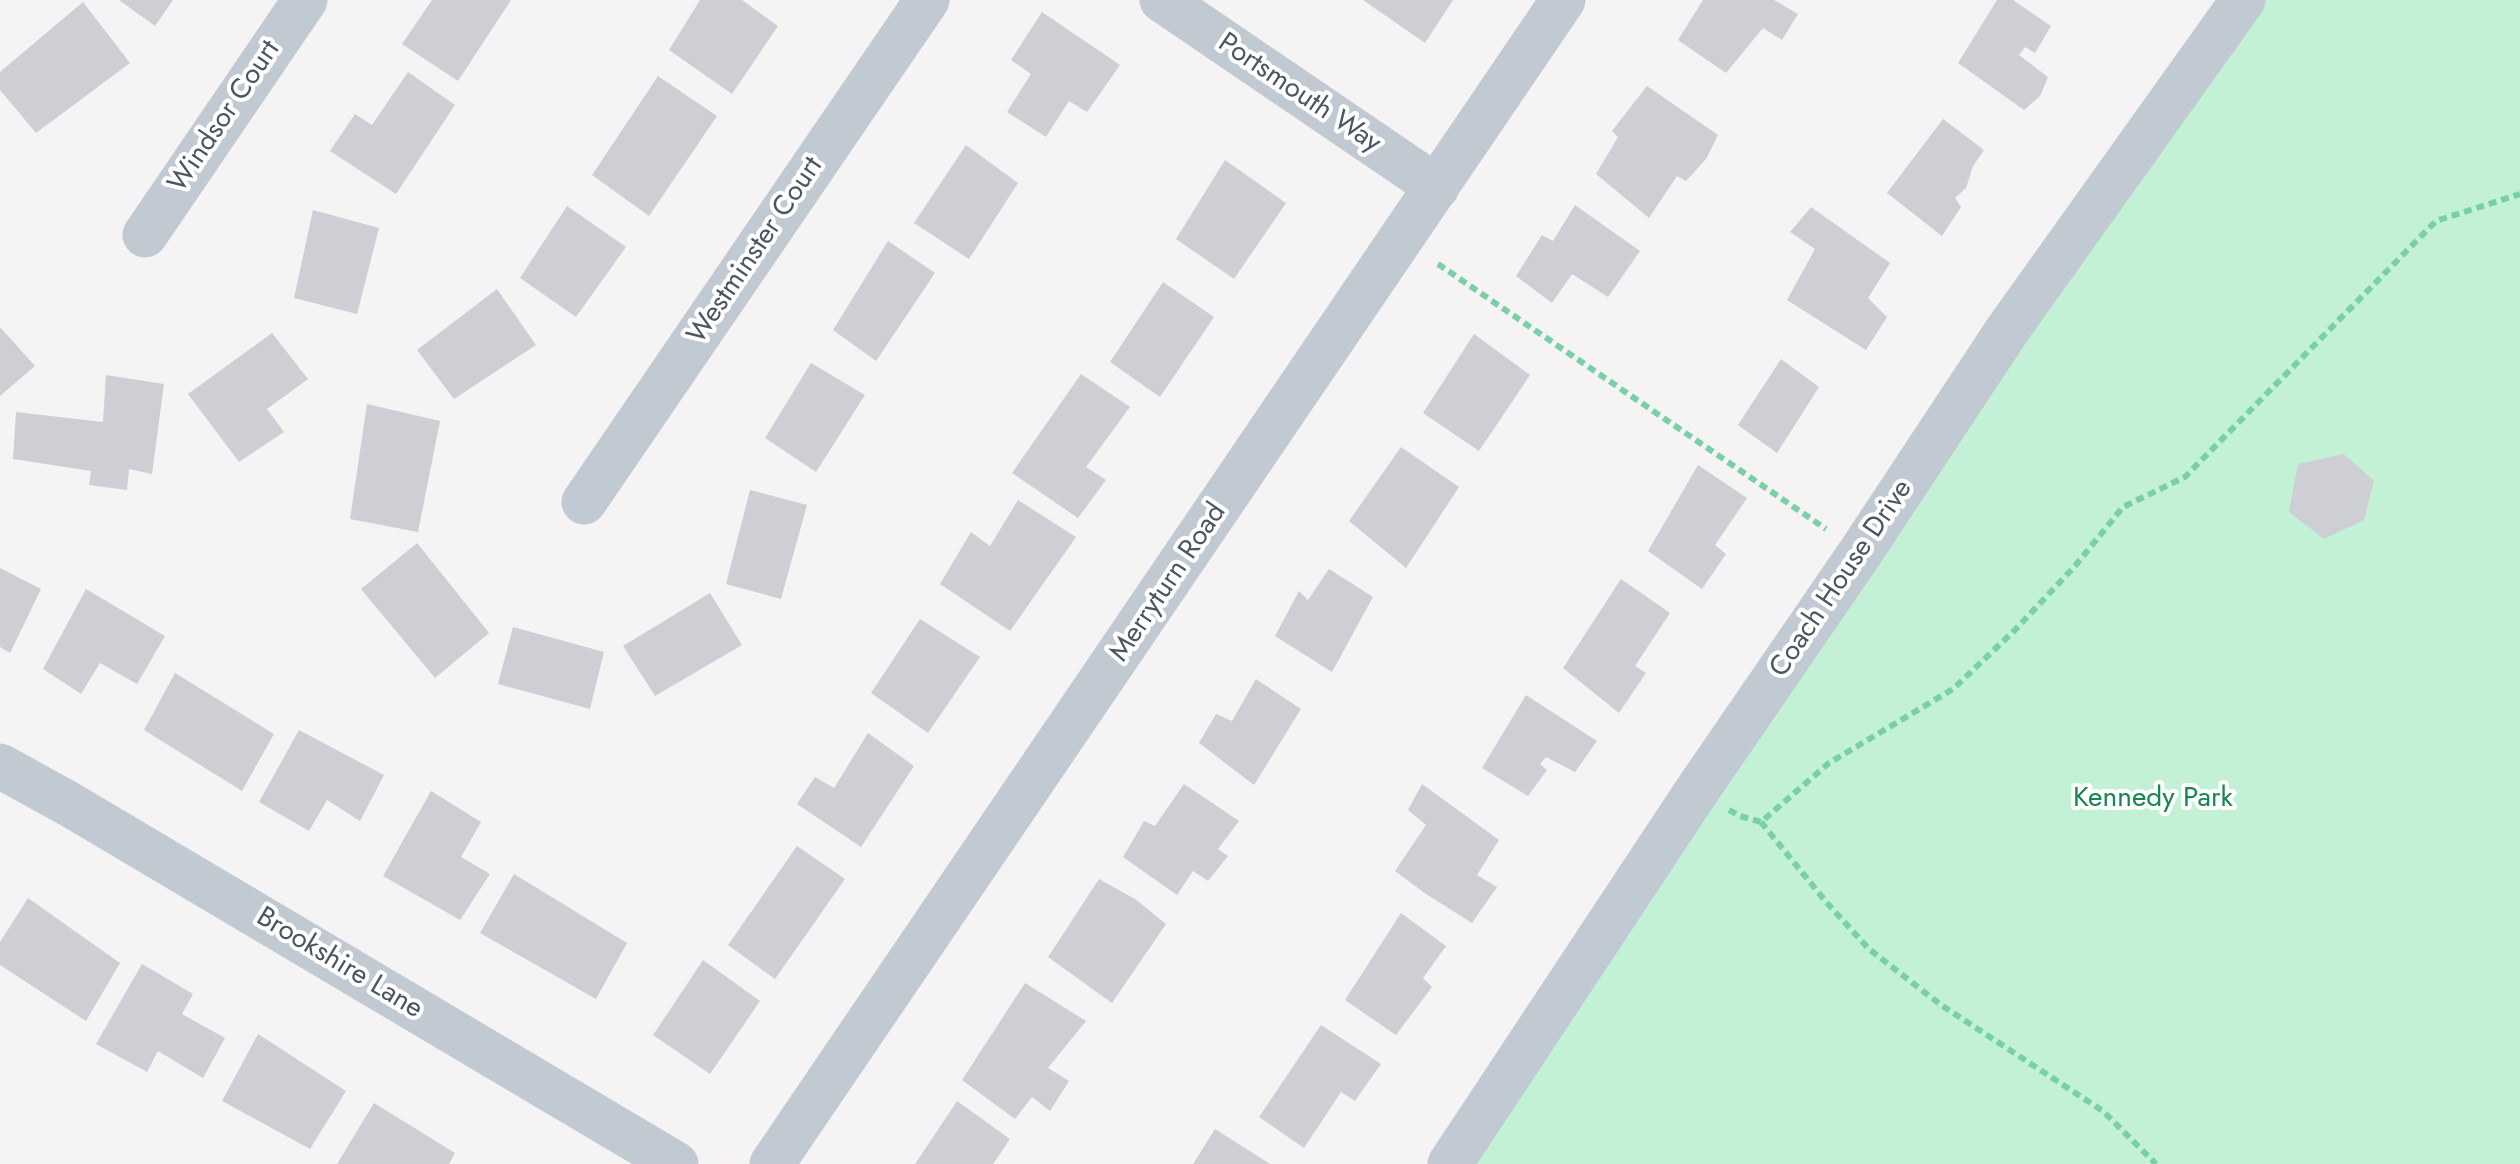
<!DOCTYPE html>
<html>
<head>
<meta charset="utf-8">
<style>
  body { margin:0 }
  canvas { display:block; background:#f5f3f3 }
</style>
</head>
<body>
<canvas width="2520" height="1164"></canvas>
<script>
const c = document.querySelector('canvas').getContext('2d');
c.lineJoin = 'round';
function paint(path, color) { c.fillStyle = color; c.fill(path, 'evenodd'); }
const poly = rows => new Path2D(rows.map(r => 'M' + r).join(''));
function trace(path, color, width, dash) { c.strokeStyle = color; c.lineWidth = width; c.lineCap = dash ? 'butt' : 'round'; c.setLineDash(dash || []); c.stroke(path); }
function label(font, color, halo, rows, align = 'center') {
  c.font = font + ' Jost,sans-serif'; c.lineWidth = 8; c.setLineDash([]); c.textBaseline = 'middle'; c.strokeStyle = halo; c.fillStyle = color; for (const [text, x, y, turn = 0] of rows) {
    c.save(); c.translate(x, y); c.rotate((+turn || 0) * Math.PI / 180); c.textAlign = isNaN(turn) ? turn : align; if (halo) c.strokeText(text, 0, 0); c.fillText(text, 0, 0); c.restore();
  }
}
const green = poly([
  [2248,0,2520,0,2520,1164,1470,1164]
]);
const building = poly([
  [119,0,173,0,155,26],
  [432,0,511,0,458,81,402,44],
  [700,0,742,0,778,26,732,94,669,50],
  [1363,0,1453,0,1425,43],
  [1703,0,1774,0,1798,14,1782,40,1763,28,1726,73,1678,40],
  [1997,0,2013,0,2051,26,2035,53,2025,47,2019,55,2048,77,2040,96,2024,110,1958,63],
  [83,2,130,63,36,133,0,90,0,72],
  [1042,12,1120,65,1087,112,1069,101,1046,137,1007,112,1031,74,1011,60],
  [408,72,455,105,396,194,330,151,355,114,372,125],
  [658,76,717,116,649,216,592,175],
  [1647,86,1718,135,1706,159,1686,181,1677,176,1649,218,1596,174,1618,137,1612,131],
  [1943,119,1984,150,1973,166,1966,188,1955,198,1961,207,1942,236,1887,193],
  [966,145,1018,183,969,259,914,223],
  [1225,160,1286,203,1234,279,1176,239],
  [1575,205,1640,251,1608,297,1572,274,1552,303,1516,276,1542,235,1553,241],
  [567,206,626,247,576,317,520,278],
  [1811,207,1890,263,1868,298,1887,317,1866,350,1787,300,1815,249,1790,232],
  [313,210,379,228,357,314,294,298],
  [888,241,935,273,876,361,833,330],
  [1163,282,1214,317,1160,397,1110,362],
  [497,289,536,345,454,399,417,350],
  [0,327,35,366,0,396],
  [272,333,308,379,267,409,284,432,239,462,188,394],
  [1474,334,1530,375,1479,451,1423,413],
  [1781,359,1819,387,1777,453,1738,425],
  [811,363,865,395,816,472,765,438],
  [1081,374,1130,407,1086,467,1106,480,1078,518,1012,473],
  [106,375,164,384,152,474,129,469,127,490,89,485,91,471,13,459,16,412,103,422],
  [367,404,440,421,418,532,350,519],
  [1401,447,1459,487,1406,568,1349,521],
  [2344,454,2374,481,2364,520,2324,539,2289,512,2298,464],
  [1698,465,1747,498,1715,545,1726,554,1702,589,1648,551],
  [750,490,807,505,781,599,726,584],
  [1018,500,1076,537,1010,631,940,584,971,532,990,546],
  [417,543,489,633,435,678,361,589],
  [0,568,41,589,10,653,0,647],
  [1329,569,1373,597,1332,672,1275,636,1299,591,1308,600],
  [1621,579,1670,613,1635,666,1646,673,1619,713,1563,668],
  [86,589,165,636,137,684,100,663,81,694,43,669],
  [710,593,742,645,655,696,623,646],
  [920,619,980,657,928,733,871,693],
  [513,627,604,652,590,709,498,684],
  [175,673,274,734,242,791,144,730],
  [1256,679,1301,709,1254,785,1199,743,1216,714,1232,721],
  [1526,695,1597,741,1575,772,1546,757,1540,764,1547,770,1528,796,1482,768],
  [299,730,384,775,360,821,327,800,309,831,259,802],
  [868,733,914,766,861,847,797,804,815,777,834,788],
  [1184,784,1239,821,1218,849,1228,856,1208,881,1193,871,1177,895,1123,857,1144,821,1155,826],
  [1422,784,1499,840,1477,875,1497,887,1472,923,1426,894,1395,871,1426,825,1408,810],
  [431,791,481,822,461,857,490,874,460,920,383,876],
  [797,846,845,879,775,979,728,945],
  [514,874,627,943,596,999,480,933],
  [1099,879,1135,899,1166,924,1112,1003,1048,957],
  [28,898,120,963,86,1021,0,965,0,942],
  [1401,913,1446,946,1423,978,1432,987,1396,1035,1345,1000],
  [703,960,760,1001,710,1074,653,1035],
  [142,964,193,994,182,1014,225,1038,203,1078,158,1051,147,1072,96,1044],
  [1025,983,1086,1021,1048,1068,1069,1081,1050,1111,1032,1097,1015,1119,962,1080],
  [1321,1025,1381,1064,1355,1101,1341,1092,1304,1148,1259,1117],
  [258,1034,346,1091,310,1149,222,1101],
  [957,1101,1010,1139,993,1164,915,1164],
  [374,1103,455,1153,449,1164,337,1164],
  [1215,1129,1270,1164,1193,1164]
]);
const path = poly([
  [1438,264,1826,529],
  [1729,810,1740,816,1761,822,1829,763,1953,689,2015,630,2075,566,2123,507,2185,477,2436,221,2520,194],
  [1761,822,1827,903,1869,949,1941,1005,2103,1111,2156,1164]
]);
const minor = poly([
  [1162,0,1437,187],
  [145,235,305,0],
  [584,502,927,0],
  [0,766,69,804,676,1164],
  [772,1164,1563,0],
  [1450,1164,1696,792,1860,553,2008,329,2243,0]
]);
const streetNames = [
  ["Portsmouth Way",1299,94,34],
  ["Windsor Court",225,117,-56],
  ["Westminster Court",756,251,-56],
  ["Coach House Drive",1842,579,-56],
  ["Merryturn Road",1169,583,-56],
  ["Brookshire Lane",339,964,31]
];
const parkNames = [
  ["Kennedy Park",2153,799]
];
paint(green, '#c3f1d5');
paint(building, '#cdcfd5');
trace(path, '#7ad0a6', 6, [8, 5]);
trace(minor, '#c1cad2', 45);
label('28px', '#4a5661', '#fff', streetNames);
label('28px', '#17864f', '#fff', parkNames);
</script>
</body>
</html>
